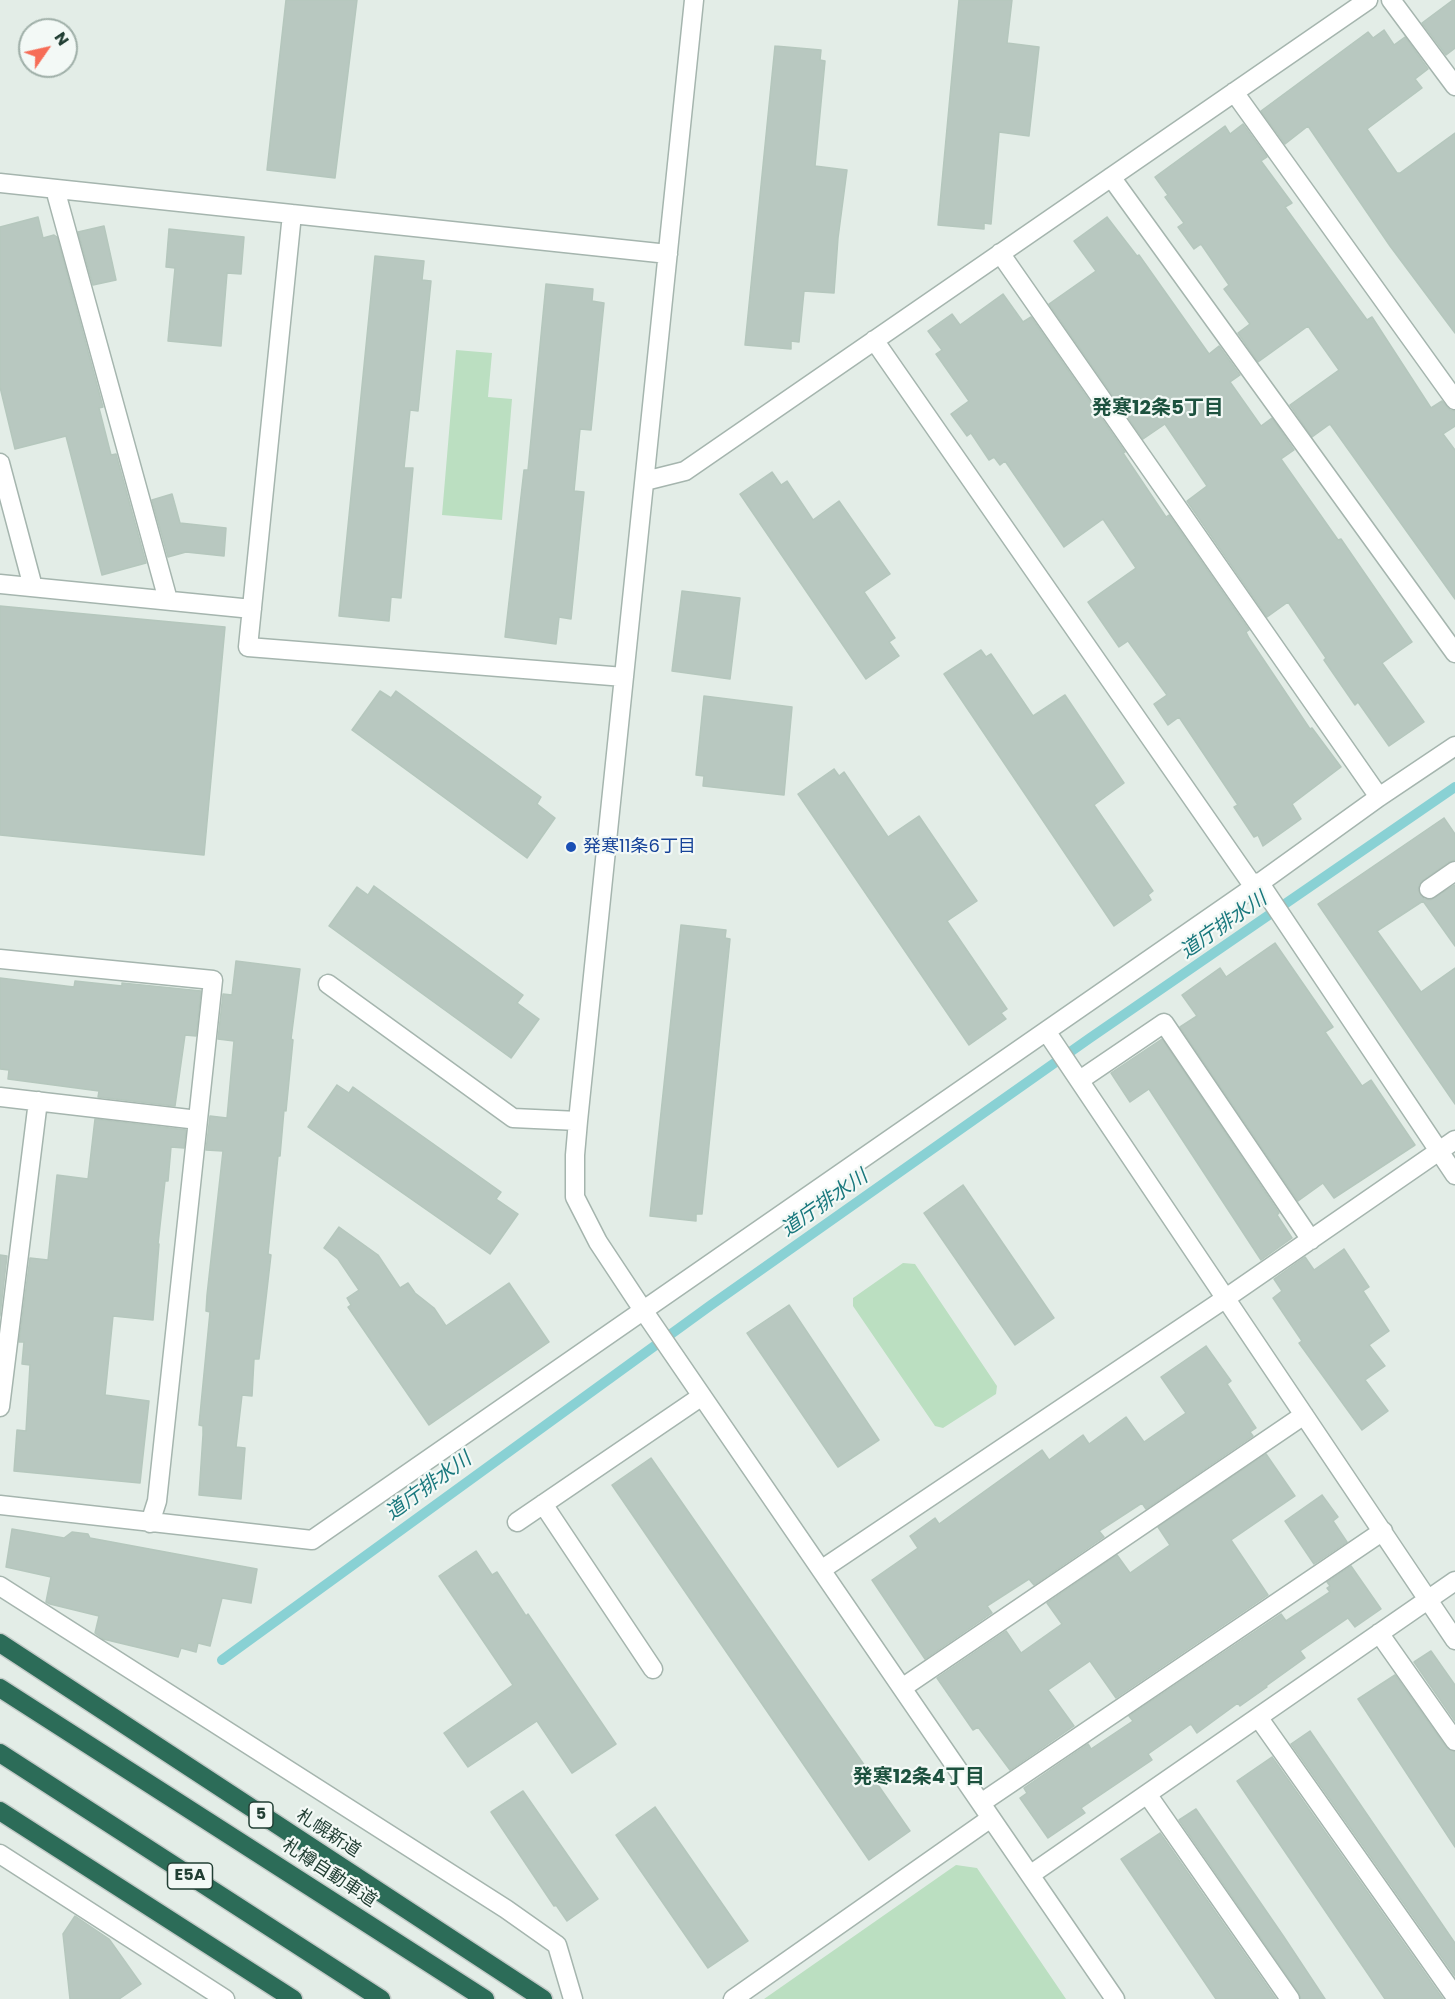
<!DOCTYPE html>
<html>
<head>
<meta charset="utf-8">
<style>
  body { margin:0 }
  #map { position:relative; width:1455px; height:1999px; overflow:hidden; background:#e3ede7; font-family:Poppins,sans-serif }
  canvas { display:block }
  .north { position:absolute; left:18px; top:18px; width:60px; height:60px; box-sizing:border-box; background:#f3f9f6; border:2px solid #9fafa8; border-radius:50%; rotate:56deg; font-size:16px; font-weight:700; line-height:24px; text-align:center; color:#223f34 }
  .north::after { content:''; display:block; margin:auto; width:21px; height:27px; background:#f66d57; clip-path:polygon(50% 0,100% 100%,50% 72%,0 100%) }
</style>
</head>
<body>
<div id="map">
<canvas width="1455" height="1999"></canvas>
<div class="north">N</div>
</div>
<script>
const c = document.querySelector('canvas').getContext('2d');
c.lineJoin = 'round';
function paint(path, color) { c.fillStyle = color; c.fill(path, 'evenodd'); }
const poly = rows => new Path2D(rows.map(r => 'M' + r).join(''));
function trace(path, color, width, dash) { c.strokeStyle = color; c.lineWidth = width; c.lineCap = dash ? 'butt' : 'round'; c.setLineDash(dash || []); c.stroke(path); }
function label(font, color, halo, rows, align = 'center') {
  c.font = font + ' Poppins,"Noto Sans JP",sans-serif'; c.lineWidth = 4.5; c.setLineDash([]); c.textBaseline = 'middle'; c.strokeStyle = halo; c.fillStyle = color; for (const [text, x, y, turn = 0] of rows) {
    c.save(); c.translate(x, y); c.rotate((+turn || 0) * Math.PI / 180); c.textAlign = isNaN(turn) ? turn : align; if (halo) c.strokeText(text, 0, 0); c.fillText(text, 0, 0); c.restore();
  }
}
const green = poly([
  [456,350,492,353,488,397,512,399,502,520,442,515],
  [903,1263,915,1264,997,1386,996,1394,943,1428,935,1426,853,1306,853,1298],
  [956,1865,977,1868,1066,1999,764,1999]
]);
const stream = poly([
  [222,1660,711,1305,1090,1038,1455,787]
]);
const building = poly([
  [286,0,357,0,335,178,267,170,286,0],
  [959,0,1012,0,1007,43,1039,47,1029,136,999,132,991,224,984,223,984,229,938,225,959,0],
  [1453,0,1455,0,1455,48,1446,55,1422,23,1453,0],
  [1384,30,1394,45,1405,37,1428,69,1415,79,1422,88,1367,129,1397,173,1400,173,1455,133,1455,333,1390,246,1308,126,1285,144,1261,111,1368,32,1373,38,1384,30],
  [775,46,821,50,820,60,825,61,815,166,847,170,838,238,834,293,804,291,799,342,791,341,791,349,745,345,775,46],
  [1243,124,1267,157,1261,161,1292,203,1285,207,1367,320,1372,317,1431,408,1442,401,1450,410,1455,411,1455,426,1443,434,1455,450,1455,599,1330,424,1312,437,1290,405,1339,370,1308,326,1258,362,1238,333,1250,324,1224,289,1229,285,1201,244,1194,249,1178,227,1184,223,1165,197,1168,195,1155,177,1225,126,1230,134,1243,124],
  [38,217,43,238,54,235,57,237,103,407,99,408,111,455,116,454,146,563,102,575,66,436,15,449,0,387,0,227,38,217],
  [1107,217,1137,256,1139,255,1209,354,1219,346,1240,375,1230,382,1261,426,1272,418,1294,450,1281,459,1338,540,1341,539,1412,642,1382,663,1424,722,1389,746,1358,702,1355,705,1324,660,1326,658,1288,602,1267,617,1187,501,1207,486,1165,424,1143,439,1049,304,1096,271,1074,241,1107,217],
  [104,226,116,280,93,285,78,232,104,226],
  [169,229,244,237,241,274,227,273,221,346,168,341,175,268,166,267,169,229],
  [375,256,424,261,422,280,431,281,418,411,410,410,404,468,413,468,401,598,391,597,389,621,339,616,375,256],
  [546,284,593,289,592,301,604,303,591,430,580,429,574,491,584,492,571,619,559,617,556,644,505,637,524,470,528,470,546,284],
  [1003,294,1023,322,1031,317,1125,452,1123,453,1166,517,1169,515,1249,630,1246,632,1249,638,1310,729,1312,728,1341,767,1292,804,1301,819,1263,846,1258,835,1254,837,1234,807,1238,805,1179,717,1168,725,1154,704,1167,695,1128,641,1119,647,1088,602,1136,568,1103,519,1064,547,1005,461,1000,465,994,457,989,460,971,433,967,436,951,414,969,401,936,354,942,350,928,331,952,314,960,325,1003,294],
  [772,472,781,485,787,481,813,520,839,501,890,574,864,592,895,638,889,642,899,656,866,679,740,494,772,472],
  [172,494,180,523,226,528,224,556,186,552,168,557,152,500,172,494],
  [682,591,740,598,730,679,672,671,682,591],
  [0,606,225,627,204,855,0,835,0,606],
  [981,650,986,657,991,654,1033,716,1065,695,1124,783,1094,805,1153,891,1148,895,1151,900,1114,926,944,674,981,650],
  [380,691,391,698,396,691,541,797,537,804,555,818,527,858,352,730,380,691],
  [704,696,792,707,784,795,703,786,704,776,696,775,704,696],
  [834,769,839,776,844,772,888,837,919,816,977,901,947,921,1007,1009,1001,1013,1006,1019,969,1045,798,794,834,769],
  [1444,818,1455,834,1455,860,1449,862,1423,880,1419,885,1418,890,1424,899,1430,900,1455,885,1455,946,1423,901,1377,931,1421,992,1455,968,1455,1104,1318,904,1444,818],
  [374,886,523,995,517,1003,539,1019,511,1058,329,926,357,887,368,895,374,886],
  [681,925,726,930,725,938,730,939,702,1214,696,1214,696,1221,650,1216,681,925],
  [1275,943,1333,1027,1325,1032,1362,1086,1371,1080,1415,1145,1334,1198,1323,1183,1298,1201,1180,1027,1197,1016,1182,995,1220,968,1226,977,1275,943],
  [236,961,300,969,291,1039,293,1040,286,1111,284,1110,280,1156,278,1156,268,1254,271,1255,259,1359,254,1359,252,1396,242,1395,236,1447,245,1448,241,1499,199,1495,203,1435,203,1426,199,1425,210,1312,206,1311,207,1295,223,1151,206,1150,210,1116,227,1118,234,1041,218,1039,223,994,232,995,236,961],
  [0,978,74,987,75,981,122,986,122,983,201,991,196,1036,185,1035,175,1106,98,1097,99,1091,8,1079,9,1070,0,1069,0,978],
  [1162,1039,1279,1213,1277,1215,1292,1238,1261,1260,1149,1089,1130,1102,1111,1073,1162,1039],
  [337,1085,349,1093,353,1087,501,1192,496,1199,518,1214,490,1254,308,1127,337,1085],
  [95,1119,186,1130,184,1148,171,1147,168,1181,165,1181,158,1244,159,1244,153,1320,113,1316,105,1395,149,1401,140,1483,14,1471,17,1430,26,1431,30,1365,22,1364,24,1342,19,1342,30,1258,48,1260,57,1175,88,1179,95,1119],
  [963,1185,1054,1318,1015,1345,924,1213,963,1185],
  [339,1227,378,1255,400,1288,408,1283,415,1293,434,1308,446,1326,509,1283,549,1342,429,1425,348,1307,351,1305,347,1298,359,1290,338,1259,324,1248,339,1227],
  [1344,1249,1369,1287,1363,1291,1389,1331,1369,1345,1385,1366,1365,1380,1388,1411,1362,1430,1299,1343,1302,1341,1273,1298,1282,1291,1274,1279,1305,1257,1314,1270,1344,1249],
  [0,1255,7,1256,0,1316,0,1255],
  [789,1305,879,1440,838,1467,747,1333,789,1305],
  [1206,1346,1231,1381,1227,1384,1256,1428,1250,1432,1253,1436,1146,1509,1142,1503,1099,1531,1104,1537,1034,1585,1029,1579,987,1606,992,1613,925,1659,872,1580,918,1548,910,1536,935,1518,939,1524,1042,1450,1049,1460,1083,1435,1089,1444,1126,1417,1144,1442,1186,1413,1161,1377,1206,1346],
  [1266,1454,1295,1496,1231,1540,1268,1595,1116,1698,1090,1661,1048,1690,1074,1726,1010,1770,978,1727,973,1730,937,1678,1006,1631,1021,1653,1062,1624,1047,1603,1117,1555,1130,1573,1170,1545,1158,1527,1266,1454],
  [651,1458,910,1831,869,1860,612,1485,651,1458],
  [1322,1495,1338,1517,1333,1521,1347,1542,1314,1564,1285,1521,1322,1495],
  [12,1529,64,1538,72,1532,88,1534,90,1538,257,1569,251,1603,222,1598,210,1646,198,1643,196,1652,181,1648,178,1657,103,1639,95,1633,99,1616,50,1604,46,1602,51,1577,6,1567,12,1529],
  [476,1551,492,1575,497,1572,526,1616,528,1614,616,1744,572,1773,537,1721,468,1767,444,1733,513,1685,439,1576,476,1551],
  [1351,1566,1381,1609,1355,1627,1348,1618,1300,1651,1305,1658,1266,1686,1267,1687,1240,1706,1238,1703,1197,1733,1191,1724,1148,1754,1152,1760,1081,1808,1085,1813,1048,1838,1020,1798,1027,1793,1024,1788,1088,1744,1091,1749,1133,1721,1129,1716,1281,1614,1286,1621,1330,1592,1327,1588,1330,1586,1327,1582,1351,1566],
  [1431,1651,1455,1685,1455,1721,1414,1662,1431,1651],
  [1395,1675,1446,1747,1455,1752,1455,1847,1358,1699,1395,1675],
  [1310,1731,1455,1943,1455,1976,1291,1744,1310,1731],
  [1272,1757,1443,1999,1385,1999,1237,1781,1272,1757],
  [523,1791,598,1899,567,1921,556,1905,554,1906,491,1812,523,1791],
  [655,1807,748,1941,708,1968,616,1835,655,1807],
  [1196,1809,1284,1937,1325,1999,1301,1999,1299,1993,1179,1820,1196,1809],
  [1160,1833,1276,1999,1216,1999,1121,1859,1160,1833],
  [75,1916,109,1939,141,1984,119,1999,70,1999,63,1934,75,1916]
]);
const minor = poly([
  [694,0,578,1121,575,1155,575,1197,598,1242,643,1310,1115,1999],
  [1391,0,1455,86],
  [1234,92,1455,400],
  [1111,177,1455,653],
  [0,183,668,254],
  [55,189,168,600],
  [292,214,248,647,624,677],
  [1000,253,1379,797],
  [874,340,1254,887],
  [0,463,33,587],
  [645,481,685,471,1368,0],
  [0,584,252,609],
  [1259,882,1455,1175],
  [1429,889,1455,871],
  [0,959,213,980,157,1501,150,1523],
  [328,984,513,1118,578,1121],
  [1046,1031,1455,1640],
  [1080,1080,1164,1023,1311,1240],
  [0,1097,198,1120],
  [0,1407,38,1101],
  [543,1504,653,1669],
  [0,1505,312,1540,1254,887,1379,797,1455,746],
  [517,1522,702,1396],
  [821,1570,1226,1298,1455,1140],
  [0,1586,506,1909,557,1945,573,1999],
  [1379,1633,1455,1741],
  [902,1688,1304,1415],
  [1258,1717,1455,1996],
  [1147,1794,1290,1999],
  [981,1803,1383,1531],
  [0,1854,225,1999],
  [1030,1875,1455,1581],
  [733,1999,991,1818]
]);
const highway = poly([
  [0,1643,543,1999],
  [0,1688,485,1999],
  [0,1753,381,1999],
  [0,1811,293,1999]
]);
const markers = [
  [571,847,6,"#1a4fb4"]
];
const shields = [
  [261,1815,24],
  [190,1876,45]
];
const shieldNames = [
  ["5",261,1815],
  ["E5A",190,1876]
];
const transitNames = [
  ["発寒11条6丁目",583,847]
];
const streetNames = [
  ["札幌新道",328,1834,33],
  ["札樽自動車道",329,1874,33]
];
const neighbourhoodNames = [
  ["発寒12条5丁目",1158,409],
  ["発寒12条4丁目",919,1778]
];
const waterNames = [
  ["道庁排水川",1224,926,-35],
  ["道庁排水川",825,1204,-35],
  ["道庁排水川",429,1487,-36]
];
paint(green, '#bbdfc1');
trace(stream, '#89d1d4', 10);
paint(building, '#b8c8c0');
trace(building, '#b5c7bd', 1.5);
trace(minor, '#a5b5ae', 21);
trace(highway, '#c1c9c6', 21);
trace(minor, '#fff', 18);
trace(highway, '#2c6c58', 18);
for (const [x, y, r, color] of markers) { const dot = new Path2D(); dot.arc(x, y, r, 0, 2 * Math.PI); c.fillStyle = color; c.fill(dot); trace(dot, '#f3f9f6', 2); }
for (const [x, y, w] of shields) { const box = new Path2D(); box.roundRect(x - w / 2, y - 13, w, 26, 4.5); c.fillStyle = '#f3f9f6'; c.fill(box); trace(box, '#223f34', 1.5); }
label('bold 16px', '#223f34', null, shieldNames);
label('18px', '#164399', '#f3f9f6', transitNames, 'left');
label('18px', '#223f34', '#f3f9f6', streetNames);
label('bold 20px', '#1d523f', '#f3f9f6', neighbourhoodNames);
label('italic 20px', '#19787d', '#f3f9f6', waterNames);
</script>
</body>
</html>
